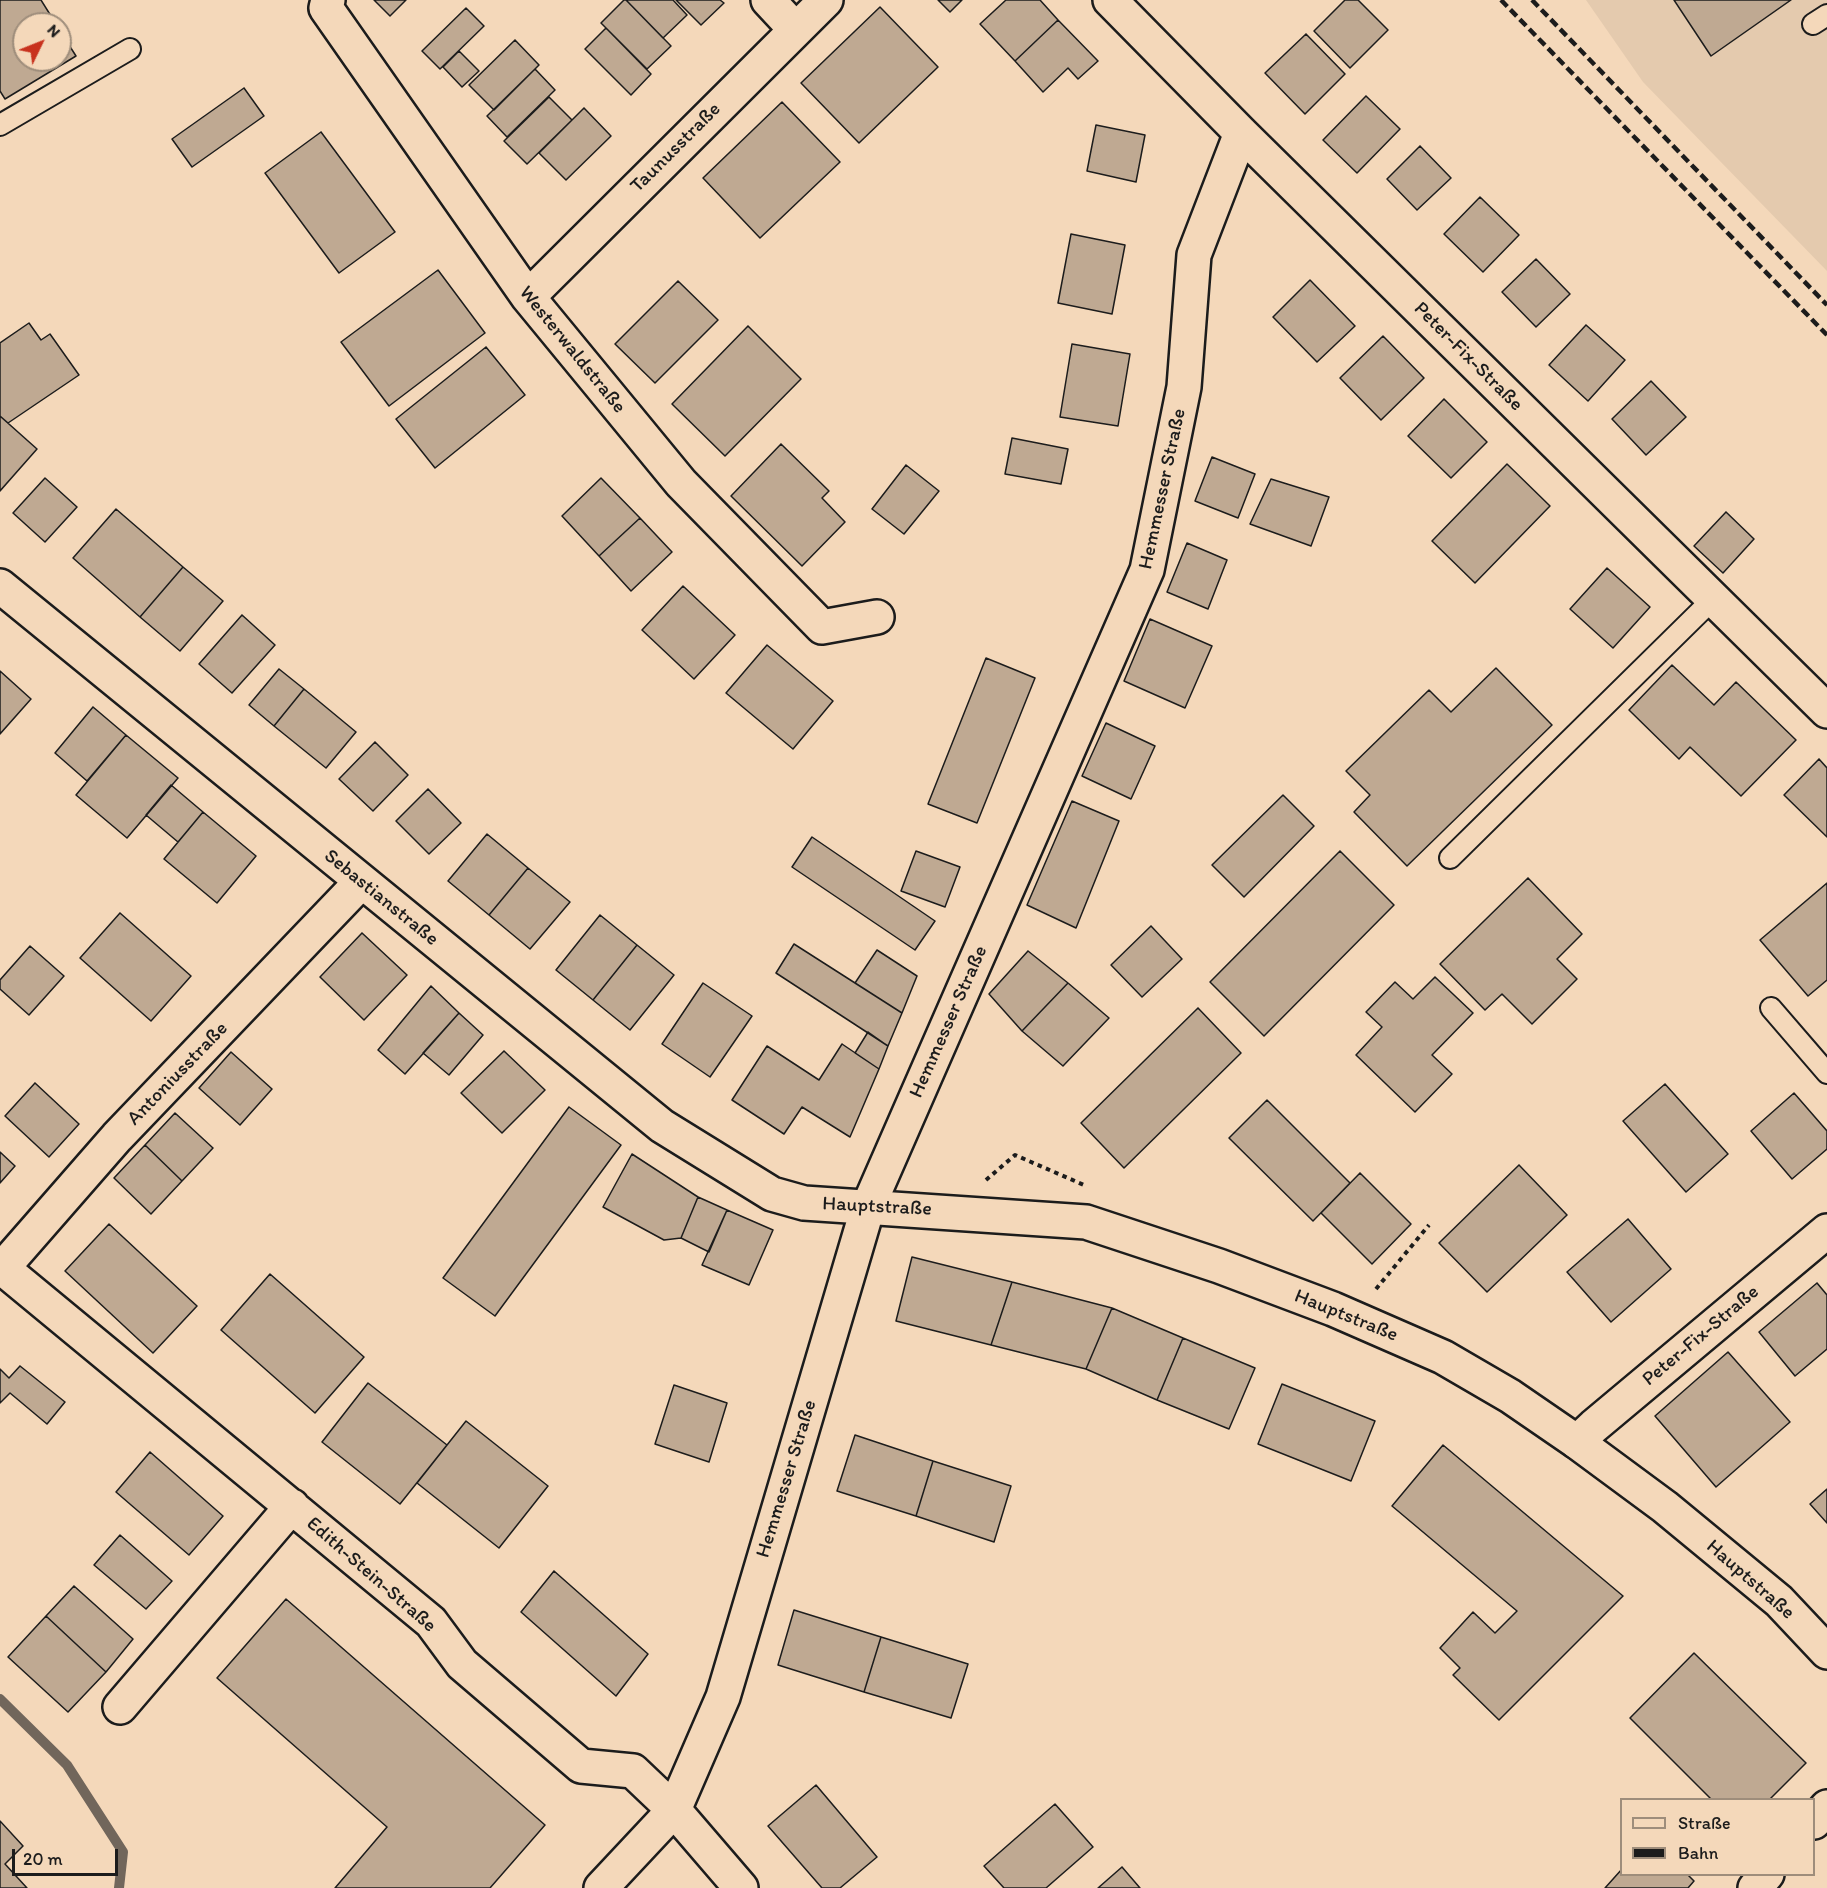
<!DOCTYPE html>
<html>
<head>
<meta charset="utf-8">
<style>
  body { margin:0 }
  #map { position:relative; width:1827px; height:1888px; overflow:hidden; background:#f4d8ba; font-family:Itim,sans-serif }
  canvas { display:block }
  .legend { position:absolute; left:1620px; top:1798px; width:195px; height:78px; box-sizing:border-box; background:#f4d8ba; border:2px solid #9e8d7b; margin:0; padding:8px 10px; list-style:none; font-size:18px; color:#1c1c1c }
  .legend li { display:flex; align-items:center; gap:12px; height:30px }
  .legend b { width:30px; border:2px solid #9e8d7b }
  .north { position:absolute; left:12px; top:12px; width:60px; height:60px; box-sizing:border-box; background:#f4d8ba; border:2px solid #9e8d7b; border-radius:50%; rotate:47deg; font-size:16px; font-weight:700; line-height:24px; text-align:center; color:#1c1c1c }
  .north::after { content:''; display:block; margin:auto; width:21px; height:27px; background:#c8321e; clip-path:polygon(50% 0,100% 100%,50% 72%,0 100%) }
  .scale { position:absolute; left:12px; top:1849px; width:106px; height:27px; box-sizing:border-box; border:3px solid #1c1c1c; border-top:0; padding-left:8px; font-size:18px; line-height:21px; white-space:nowrap; color:#1c1c1c; -webkit-text-stroke:4px #f4d8ba; paint-order:stroke }
</style>
</head>
<body>
<div id="map">
<canvas width="1827" height="1888"></canvas>
<ul class="legend">
<li><b style="height:8px;background:#f4d8ba"></b>Straße</li>
<li><b style="height:8px;background:#1c1c1c"></b>Bahn</li>
</ul>
<div class="north">N</div>
<div class="scale">20 m</div>
</div>
<script>
const c = document.querySelector('canvas').getContext('2d');
c.lineJoin = 'round';
function paint(path, color) { c.fillStyle = color; c.fill(path, 'evenodd'); }
const poly = rows => new Path2D(rows.map(r => 'M' + r).join(''));
function trace(path, color, width, dash) { c.strokeStyle = color; c.lineWidth = width; c.lineCap = dash ? 'butt' : 'round'; c.setLineDash(dash || []); c.stroke(path); }
function label(font, color, halo, rows, align = 'center') {
  c.font = font + ' Itim,sans-serif'; c.lineWidth = 4.5; c.setLineDash([]); c.textBaseline = 'middle'; c.strokeStyle = halo; c.fillStyle = color; for (const [text, x, y, turn = 0] of rows) {
    c.save(); c.translate(x, y); c.rotate((+turn || 0) * Math.PI / 180); c.textAlign = isNaN(turn) ? turn : align; if (halo) c.strokeText(text, 0, 0); c.fillText(text, 0, 0); c.restore();
  }
}
const built = poly([
  [1586,0,1827,0,1827,271,1643,82]
]);
const stream = poly([
  [0,1699,67,1765,123,1852,119,1888]
]);
const building = poly([
  [0,0,41,0,56,24,24,24,24,60,60,60,60,31,76,56,5,99,0,91,0,0],
  [374,0,406,0,390,16,374,0],
  [624,0,626,0,671,46,647,69,601,23,624,0],
  [626,0,673,0,687,15,663,38,626,0],
  [676,0,720,0,724,3,701,25,676,0],
  [938,0,962,0,950,12,938,0],
  [1006,0,1040,0,1058,20,1015,61,980,24,1006,0],
  [1345,0,1358,0,1388,30,1350,68,1314,31,1345,0],
  [1674,0,1791,0,1711,56,1674,0],
  [880,7,938,67,859,143,801,83,880,7],
  [466,8,484,26,440,69,422,51,466,8],
  [1058,20,1098,61,1078,79,1068,68,1043,92,1015,61,1058,20],
  [606,28,651,74,631,95,585,49,606,28],
  [1306,34,1345,74,1305,114,1265,73,1306,34],
  [515,40,539,65,494,110,469,85,515,40],
  [459,51,479,71,462,87,443,67,459,51],
  [535,69,555,90,507,137,487,116,535,69],
  [244,88,264,116,192,167,172,139,244,88],
  [1366,96,1400,129,1357,173,1323,140,1366,96],
  [549,97,572,120,527,164,504,141,549,97],
  [782,102,840,162,760,238,703,178,782,102],
  [584,108,611,136,566,180,539,153,584,108],
  [1096,125,1145,135,1136,182,1087,171,1096,125],
  [321,132,395,232,339,273,265,173,321,132],
  [1420,146,1451,178,1417,210,1387,179,1420,146],
  [1480,197,1519,235,1483,272,1444,234,1480,197],
  [1071,234,1125,245,1112,314,1058,303,1071,234],
  [1536,259,1570,294,1536,327,1502,292,1536,259],
  [438,270,485,333,389,406,341,342,438,270],
  [1310,280,1355,326,1317,362,1273,317,1310,280],
  [678,281,718,320,655,383,615,344,678,281],
  [29,323,41,340,50,334,79,375,8,423,0,416,0,343,29,323],
  [1586,325,1625,360,1588,401,1549,365,1586,325],
  [748,326,801,379,725,456,672,404,748,326],
  [1383,336,1424,378,1381,420,1340,378,1383,336],
  [1072,344,1130,354,1118,426,1060,417,1072,344],
  [486,347,525,395,435,468,396,419,486,347],
  [1651,381,1686,417,1646,455,1612,419,1651,381],
  [1444,399,1487,442,1451,478,1408,436,1444,399],
  [0,416,37,449,0,491,0,416],
  [1012,438,1068,449,1061,484,1005,474,1012,438],
  [781,444,829,491,822,498,845,522,802,566,731,496,781,444],
  [1212,457,1255,474,1238,518,1195,501,1212,457],
  [1507,464,1550,506,1475,583,1432,541,1507,464],
  [906,465,939,491,904,534,872,509,906,465],
  [45,478,77,507,45,542,13,513,45,478],
  [601,478,640,518,599,556,562,516,601,478],
  [1271,479,1329,497,1311,546,1250,524,1271,479],
  [116,509,183,567,140,617,73,558,116,509],
  [1726,512,1754,539,1723,573,1694,546,1726,512],
  [640,518,672,552,631,591,599,556,640,518],
  [1187,543,1227,560,1208,609,1167,592,1187,543],
  [183,567,223,601,180,651,140,617,183,567],
  [1607,568,1650,607,1613,648,1570,609,1607,568],
  [683,586,735,635,694,679,642,630,683,586],
  [242,615,275,645,232,693,199,664,242,615],
  [1150,619,1212,646,1185,708,1124,681,1150,619],
  [767,645,833,701,793,749,726,693,767,645],
  [986,658,1035,678,977,823,928,804,986,658],
  [1672,665,1714,705,1736,682,1796,740,1741,796,1690,747,1679,759,1629,710,1672,665],
  [1496,668,1552,725,1407,866,1354,812,1370,795,1346,771,1429,690,1451,712,1496,668],
  [279,669,304,689,274,726,249,705,279,669],
  [0,671,31,699,0,734,0,671],
  [304,689,356,732,326,768,274,726,304,689],
  [93,707,126,735,87,781,55,753,93,707],
  [1106,723,1155,746,1131,799,1082,776,1106,723],
  [126,735,178,778,127,838,76,795,126,735],
  [375,742,408,775,373,811,339,779,375,742],
  [1819,759,1827,768,1827,837,1784,795,1819,759],
  [171,785,203,812,178,842,146,815,171,785],
  [428,789,461,823,429,854,396,821,428,789],
  [1283,795,1314,826,1244,897,1212,865,1283,795],
  [1072,801,1119,821,1076,928,1027,905,1072,801],
  [203,812,256,856,217,903,164,859,203,812],
  [487,834,528,868,489,915,448,881,487,834],
  [812,837,935,921,915,950,792,867,812,837],
  [916,851,960,867,945,907,901,891,916,851],
  [1340,851,1394,905,1264,1036,1210,982,1340,851],
  [528,868,570,902,530,949,489,915,528,868],
  [1528,878,1582,934,1557,959,1577,979,1532,1024,1502,994,1485,1010,1440,964,1528,878],
  [1827,883,1827,980,1808,996,1760,940,1827,883],
  [120,913,191,976,151,1021,80,958,120,913],
  [600,915,637,945,593,1000,556,970,600,915],
  [1151,926,1182,959,1142,997,1111,965,1151,926],
  [362,933,407,975,364,1020,320,977,362,933],
  [794,944,902,1013,888,1046,776,973,794,944],
  [637,945,674,975,630,1030,593,1000,637,945],
  [30,946,64,976,29,1015,0,989,0,980,30,946],
  [877,950,917,976,902,1013,855,983,877,950],
  [1028,951,1068,983,1022,1031,989,994,1028,951],
  [1435,977,1473,1013,1432,1055,1452,1074,1415,1112,1356,1055,1382,1027,1366,1012,1395,982,1413,999,1435,977],
  [703,983,752,1016,710,1077,662,1044,703,983],
  [1068,983,1109,1018,1063,1066,1022,1031,1068,983],
  [431,986,459,1013,405,1074,378,1050,431,986],
  [1198,1008,1241,1053,1124,1168,1081,1123,1198,1008],
  [459,1013,483,1035,449,1075,423,1053,459,1013],
  [868,1032,888,1046,879,1069,855,1053,868,1032],
  [842,1044,879,1069,850,1137,802,1107,784,1134,732,1100,767,1046,819,1080,842,1044],
  [504,1051,545,1090,502,1133,461,1093,504,1051],
  [231,1052,272,1089,240,1125,199,1088,231,1052],
  [35,1083,79,1124,49,1157,5,1116,35,1083],
  [1665,1084,1728,1154,1686,1192,1623,1121,1665,1084],
  [1794,1093,1827,1131,1827,1149,1792,1179,1751,1131,1794,1093],
  [1267,1100,1350,1183,1313,1221,1229,1138,1267,1100],
  [569,1107,621,1145,495,1316,443,1278,569,1107],
  [175,1113,213,1148,182,1181,145,1145,175,1113],
  [145,1145,182,1181,151,1214,114,1178,145,1145],
  [0,1152,15,1166,0,1183,0,1152],
  [632,1154,698,1197,681,1238,664,1240,603,1207,632,1154],
  [1519,1165,1567,1215,1487,1292,1439,1243,1519,1165],
  [1360,1173,1411,1224,1372,1264,1321,1213,1360,1173],
  [698,1197,727,1210,709,1252,681,1238,698,1197],
  [727,1210,773,1230,749,1285,702,1265,727,1210],
  [1628,1219,1671,1269,1611,1322,1567,1272,1628,1219],
  [109,1224,197,1306,153,1353,65,1271,109,1224],
  [912,1257,1012,1282,991,1345,896,1321,912,1257],
  [270,1274,364,1357,315,1413,221,1330,270,1274],
  [1012,1282,1112,1308,1086,1369,991,1345,1012,1282],
  [1817,1283,1827,1295,1827,1349,1795,1376,1759,1332,1817,1283],
  [1112,1308,1183,1338,1157,1400,1086,1369,1112,1308],
  [1183,1338,1255,1368,1229,1429,1157,1400,1183,1338],
  [1728,1352,1790,1422,1716,1487,1655,1416,1728,1352],
  [20,1366,65,1402,47,1424,10,1393,0,1403,0,1369,9,1378,20,1366],
  [368,1383,447,1445,400,1504,322,1442,368,1383],
  [1282,1384,1375,1421,1351,1481,1258,1444,1282,1384],
  [674,1385,727,1403,709,1462,655,1444,674,1385],
  [466,1421,548,1486,499,1548,417,1483,466,1421],
  [855,1435,933,1461,916,1516,837,1491,855,1435],
  [1443,1445,1623,1596,1499,1720,1453,1675,1460,1668,1440,1648,1473,1612,1495,1633,1517,1611,1392,1506,1443,1445],
  [150,1452,223,1516,189,1555,116,1492,150,1452],
  [933,1461,1011,1486,994,1542,916,1516,933,1461],
  [1827,1489,1827,1523,1810,1504,1827,1489],
  [120,1535,172,1581,146,1609,94,1565,120,1535],
  [554,1571,648,1654,616,1696,521,1612,554,1571],
  [74,1586,133,1639,106,1672,46,1616,74,1586],
  [286,1599,545,1825,490,1888,335,1888,387,1827,217,1678,286,1599],
  [794,1610,881,1637,864,1692,778,1665,794,1610],
  [46,1616,106,1672,68,1712,8,1657,46,1616],
  [881,1637,968,1664,951,1718,864,1692,881,1637],
  [1694,1653,1806,1763,1769,1800,1712,1800,1630,1718,1694,1653],
  [816,1785,877,1857,840,1888,822,1888,768,1826,816,1785],
  [1055,1804,1093,1847,1046,1888,1004,1888,984,1866,1055,1804],
  [0,1821,23,1846,5,1864,27,1888,0,1888,0,1821],
  [1122,1867,1140,1888,1098,1888,1122,1867],
  [1622,1869,1622,1874,1687,1874,1694,1881,1688,1888,1605,1888,1622,1869]
]);
const path = poly([
  [986,1180,1015,1155,1084,1185],
  [1376,1289,1429,1225]
]);
const service = poly([
  [1813,24,1827,15],
  [0,125,130,49],
  [1450,858,1713,599],
  [1771,1008,1827,1073]
]);
const minor = poly([
  [328,0,326,8,528,297,681,483,822,627,877,617],
  [768,0,795,29],
  [1110,0,1241,133,1827,711],
  [528,297,826,0],
  [0,1266,431,1622,462,1664,581,1766,633,1771,674,1810,741,1888],
  [0,1271,117,1137,361,882],
  [1577,1442,1594,1426,1827,1231],
  [120,1707,292,1506],
  [1814,1822,1827,1807],
  [601,1888,674,1810,723,1697,868,1207,1147,570,1184,387,1194,255,1241,133],
  [1755,1888,1767,1874]
]);
const tertiary = poly([
  [0,586,662,1126,772,1194,804,1203,1086,1222,1219,1266,1333,1309,1443,1357,1510,1396,1577,1442,1665,1507,1779,1601,1827,1652]
]);
const rail = poly([
  [1501,0,1827,335],
  [1532,0,1827,305]
]);
const streetNames = [
  ["Taunusstraße",676,148,-45],
  ["Westerwaldstraße",572,350,51],
  ["Peter-Fix-Straße",1468,357,45],
  ["Hemmesser Straße",1163,489,-78],
  ["Sebastianstraße",381,898,39],
  ["Hemmesser Straße",949,1022,-66],
  ["Antoniusstraße",178,1074,-46],
  ["Hauptstraße",877,1207,3],
  ["Hauptstraße",1346,1316,22],
  ["Peter-Fix-Straße",1701,1336,-40],
  ["Hemmesser Straße",787,1479,-73],
  ["Edith-Stein-Straße",371,1575,41],
  ["Hauptstraße",1750,1580,41]
];
paint(built, '#e4caae');
trace(stream, '#71665b', 10);
paint(building, '#bfa992');
trace(building, '#1c1c1c', 1.5);
trace(service, '#1c1c1c', 24);
trace(minor, '#1c1c1c', 38);
trace(tertiary, '#1c1c1c', 38);
trace(path, '#1c1c1c', 4, [4.5, 4.5]);
trace(service, '#f4d8ba', 20);
trace(minor, '#f4d8ba', 33);
trace(tertiary, '#f4d8ba', 33);
trace(rail, '#1c1c1c', 4.5, [9, 4.5]);
label('20px', '#1c1c1c', '#f4d8ba', streetNames);
</script>
</body>
</html>
